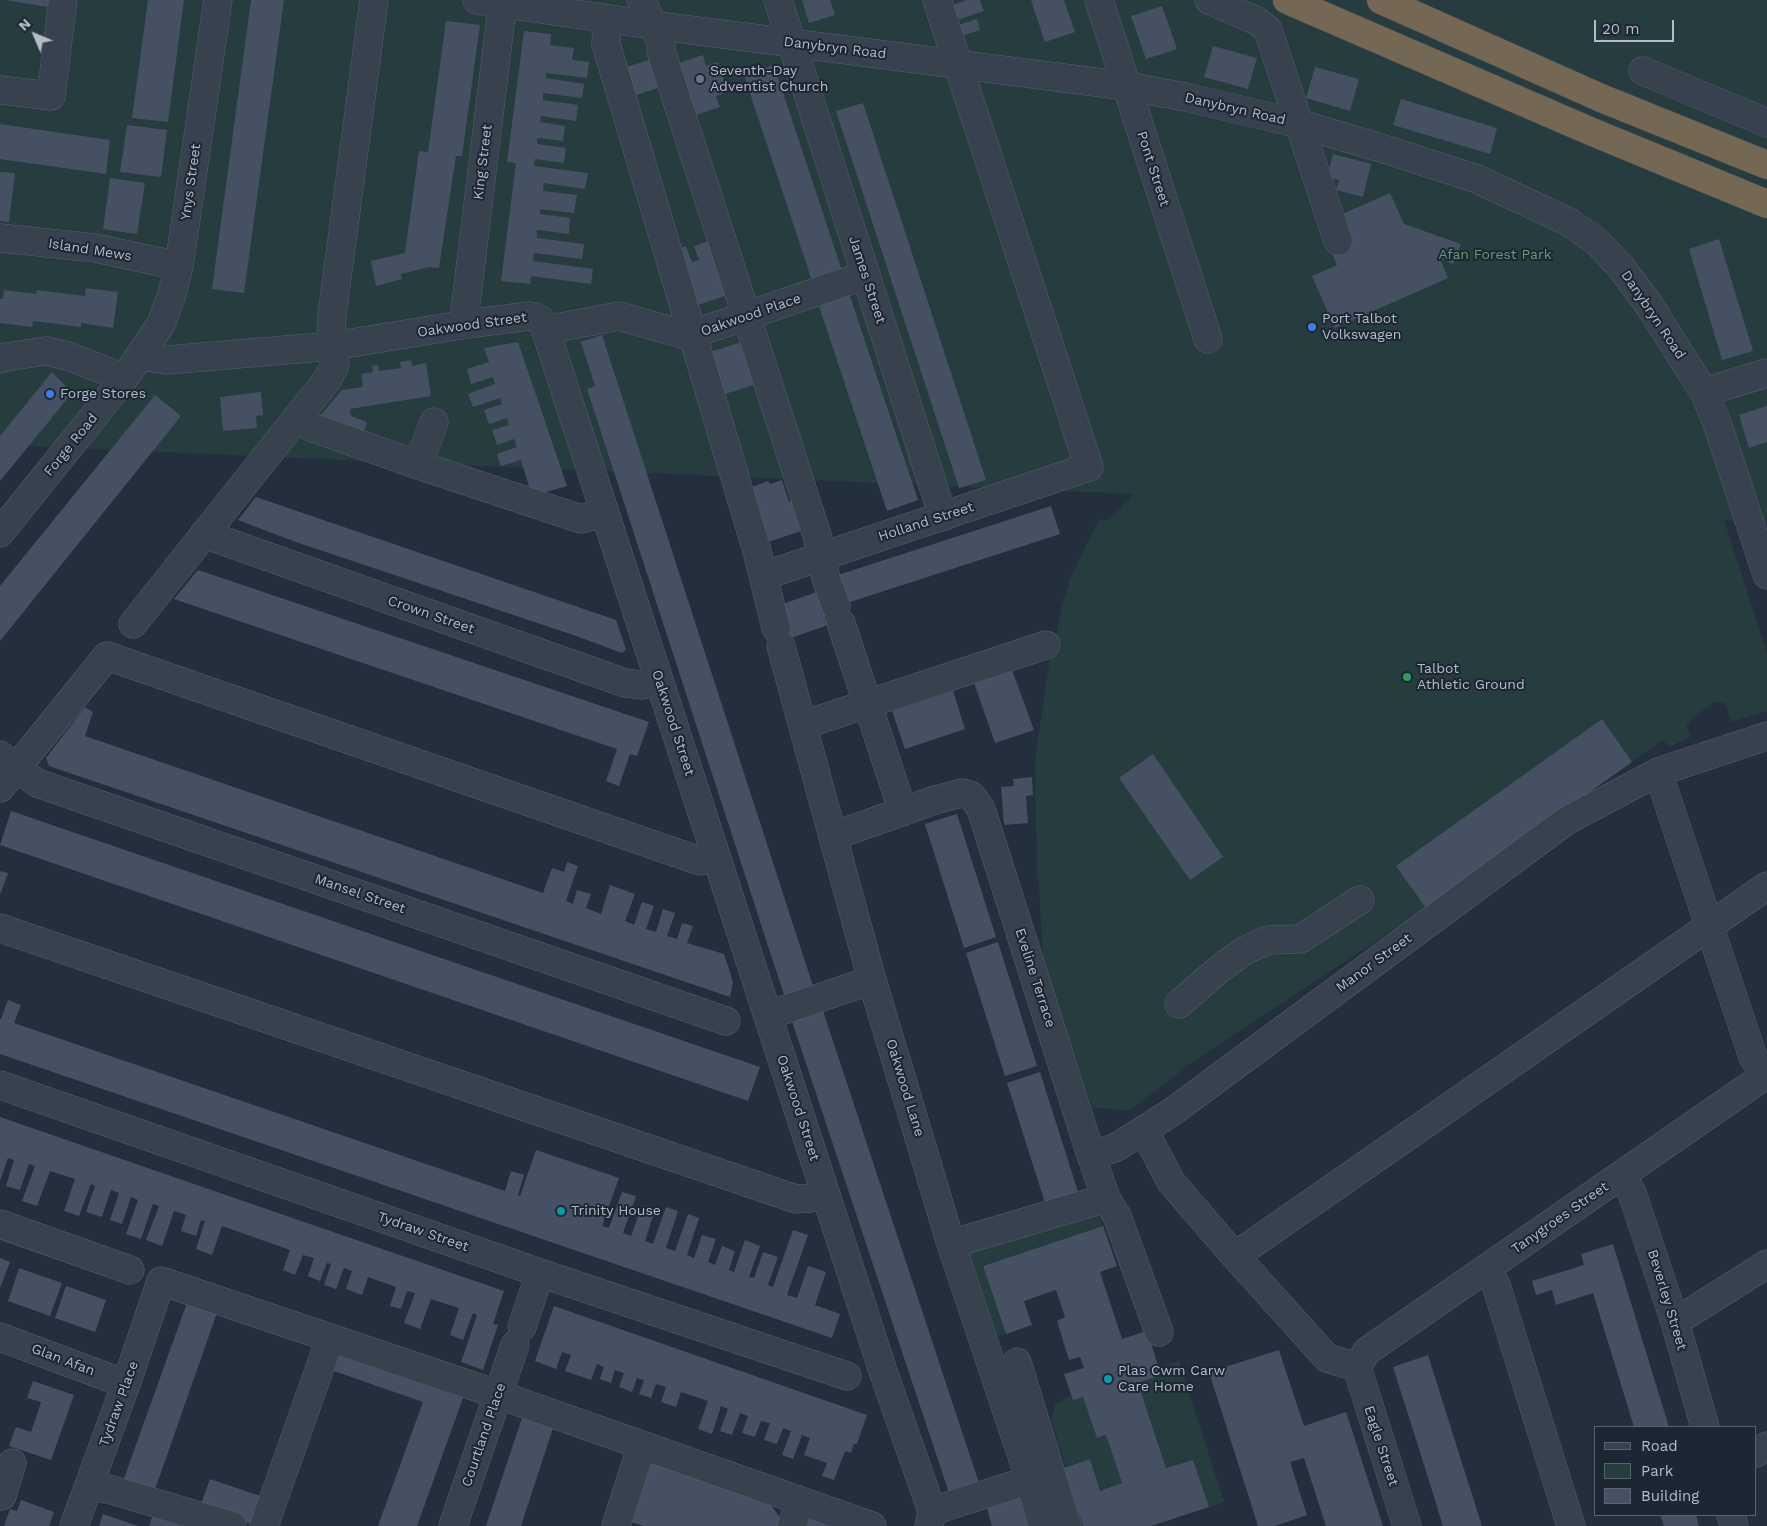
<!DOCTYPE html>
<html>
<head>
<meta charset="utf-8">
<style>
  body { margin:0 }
  #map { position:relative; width:1767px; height:1526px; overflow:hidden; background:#242f3e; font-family:"Work Sans",sans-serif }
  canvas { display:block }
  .legend { position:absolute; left:1594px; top:1426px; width:162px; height:90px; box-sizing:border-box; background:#1d2633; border:1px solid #59626f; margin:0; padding:6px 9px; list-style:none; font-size:15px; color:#b4bcc9 }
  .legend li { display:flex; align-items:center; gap:10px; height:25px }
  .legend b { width:25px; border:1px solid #59626f }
  .north { position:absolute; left:10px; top:10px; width:50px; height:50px; -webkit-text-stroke:4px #1d2633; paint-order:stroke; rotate:315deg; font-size:14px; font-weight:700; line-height:20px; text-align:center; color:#b4bcc9 }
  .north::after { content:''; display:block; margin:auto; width:18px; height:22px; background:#b4bcc9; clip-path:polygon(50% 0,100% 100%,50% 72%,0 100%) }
  .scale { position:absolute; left:1594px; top:20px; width:80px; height:22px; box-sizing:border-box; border:2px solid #b4bcc9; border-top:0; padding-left:6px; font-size:15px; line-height:18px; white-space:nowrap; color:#b4bcc9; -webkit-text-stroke:4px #1d2633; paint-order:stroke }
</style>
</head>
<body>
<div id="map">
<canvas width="1767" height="1526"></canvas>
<ul class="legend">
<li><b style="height:6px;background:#38414e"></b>Road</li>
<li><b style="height:14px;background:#263c3f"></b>Park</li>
<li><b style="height:14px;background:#455162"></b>Building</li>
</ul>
<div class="north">N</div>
<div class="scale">20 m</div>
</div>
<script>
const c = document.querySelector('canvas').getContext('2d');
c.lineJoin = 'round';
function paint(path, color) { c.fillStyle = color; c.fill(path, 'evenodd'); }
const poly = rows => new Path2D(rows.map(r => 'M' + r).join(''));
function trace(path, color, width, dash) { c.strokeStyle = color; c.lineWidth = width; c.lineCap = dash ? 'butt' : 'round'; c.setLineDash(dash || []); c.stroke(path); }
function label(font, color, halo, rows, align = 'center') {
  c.font = font + ' "Work Sans",sans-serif'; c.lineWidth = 4; c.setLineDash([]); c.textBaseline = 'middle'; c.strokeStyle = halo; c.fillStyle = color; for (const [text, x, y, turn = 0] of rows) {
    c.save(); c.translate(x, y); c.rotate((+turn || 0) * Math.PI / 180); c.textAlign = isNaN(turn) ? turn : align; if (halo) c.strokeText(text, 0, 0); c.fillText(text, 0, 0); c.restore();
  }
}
const green = poly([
  [0,0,1767,0,1767,522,1724,520,1767,653,1767,711,1731,722,1725,703,1714,702,1695,716,1686,726,1692,736,1669,747,1663,740,1426,908,1190,1064,1129,1111,1092,1107,1043,961,1039,883,1037,874,1035,760,1051,650,1057,631,1062,605,1071,577,1085,547,1100,519,1108,521,1134,494,0,445],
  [1097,1213,1103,1226,983,1266,1006,1334,993,1338,963,1248],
  [1179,1361,1224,1502,1209,1507,1193,1460,1166,1468,1138,1383,1161,1375,1159,1367],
  [1071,1395,1073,1400,1083,1397,1097,1438,1106,1435,1122,1483,1100,1491,1090,1459,1066,1466,1051,1420,1055,1405]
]);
const building = poly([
  [5,0,55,0,54,8],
  [148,0,184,0,168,122,132,118],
  [251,0,284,0,244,293,212,289],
  [802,0,830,0,835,15,809,23],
  [967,0,980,0,984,11,954,21,949,6],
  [1031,0,1064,0,1075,32,1045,42],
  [1162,6,1177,49,1146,59,1131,16],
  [977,19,980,30,959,37,955,26],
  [446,21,480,25,462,156,456,156,439,268,429,267,401,274,402,279,376,286,371,261,405,253,419,151,428,152],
  [524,31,551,34,550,45,574,48,572,60,589,62,587,78,546,73,546,78,584,84,582,98,543,93,543,100,578,105,576,121,541,116,540,122,565,126,563,141,537,138,537,144,566,148,564,163,535,159,534,166,588,173,585,189,544,183,543,191,577,195,574,213,540,209,540,214,570,218,569,234,537,230,537,238,584,244,582,259,534,253,533,261,593,269,591,284,531,276,530,284,501,281,516,163,507,162],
  [1213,46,1257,58,1248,89,1204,77],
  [703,55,706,66,718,62,728,92,716,96,720,107,689,117,672,65],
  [655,58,664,86,633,96,624,68],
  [774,65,843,274,813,284,744,75],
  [1315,67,1359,79,1350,111,1306,98],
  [1401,99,1497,128,1490,154,1393,125],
  [863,103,986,480,959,488,836,111],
  [0,124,110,140,106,174,0,159],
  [127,125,167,130,161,177,120,172],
  [1333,154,1371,164,1363,197,1336,190,1339,180,1327,177],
  [0,172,15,173,9,222,0,221],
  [110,178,145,183,137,234,103,229],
  [1390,193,1404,224,1461,244,1453,264,1440,259,1448,278,1335,328,1312,276,1337,265,1332,253,1351,245,1338,216],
  [714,239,731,294,692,307,675,250,686,246,692,262,699,260,694,246],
  [1719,239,1753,351,1722,360,1689,249],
  [86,288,118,292,113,328,81,323,81,327,33,321,32,327,0,323,0,299,3,299,4,290,36,294,37,290,85,296],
  [849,293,918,500,887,511,818,303],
  [602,335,813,986,784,995,587,389,595,386,581,342],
  [746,341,759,383,719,396,706,353],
  [518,342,567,486,532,496,521,460,501,466,497,454,517,447,514,439,497,445,492,430,509,425,507,418,489,424,484,410,502,404,500,398,473,407,468,394,495,384,493,377,471,384,467,369,489,362,484,348],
  [411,360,412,366,426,363,431,396,350,409,351,416,367,422,362,438,325,424,320,416,342,390,363,387,361,374,373,372,372,366,378,365,379,371,401,368,400,362],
  [52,372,72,393,0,481,0,436],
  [261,392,263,415,256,416,257,428,223,431,220,397],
  [155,395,181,416,0,641,0,586],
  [1767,406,1767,442,1749,448,1739,415],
  [782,480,789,502,797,499,807,529,765,543,756,513,760,512,752,487,768,481,770,484],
  [256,497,616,620,626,649,622,653,579,637,293,541,238,520],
  [1051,506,1060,534,847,603,838,575],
  [198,570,649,722,637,756,630,754,619,786,606,781,617,749,174,599],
  [817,592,828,625,788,639,777,606],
  [1012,670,1034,730,995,743,974,683],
  [953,691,965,729,905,749,892,711],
  [85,707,93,712,85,736,543,893,552,868,564,872,567,862,578,866,566,901,573,904,577,890,591,894,586,908,601,914,610,885,624,890,635,894,625,921,634,925,642,902,654,906,646,929,656,932,663,909,675,913,667,936,677,939,682,923,693,926,687,943,724,954,733,982,730,997,49,766,46,758],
  [1602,719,1632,762,1426,908,1396,866],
  [1153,754,1223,857,1190,880,1119,778],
  [1032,777,1033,795,1026,796,1028,823,1004,825,1001,787,1014,786,1013,779],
  [11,811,760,1067,748,1101,0,845],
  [957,814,996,937,964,948,925,824],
  [0,871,8,873,0,895],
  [998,942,1037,1066,1005,1076,966,953],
  [8,1000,21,1005,14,1023,505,1191,511,1171,524,1175,518,1195,520,1196,536,1150,619,1178,602,1226,609,1228,622,1192,636,1196,623,1233,631,1236,642,1205,655,1210,645,1241,653,1244,666,1207,678,1211,666,1248,675,1251,688,1214,699,1218,687,1255,694,1258,702,1235,716,1239,708,1262,715,1265,722,1246,735,1251,729,1270,734,1272,745,1240,760,1246,749,1277,754,1278,763,1252,778,1257,768,1285,773,1287,793,1230,808,1235,787,1295,797,1298,808,1266,826,1272,815,1305,840,1314,832,1338,0,1054,0,1019,1,1019],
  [822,1008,979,1483,949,1493,791,1018],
  [1040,1072,1079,1195,1046,1206,1007,1083],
  [0,1117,504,1291,493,1324,498,1325,483,1370,461,1362,477,1315,473,1313,463,1340,450,1335,459,1308,431,1299,420,1329,404,1323,415,1293,407,1291,401,1309,390,1306,396,1287,368,1277,362,1295,346,1289,352,1271,344,1268,336,1289,324,1285,331,1264,327,1263,320,1281,308,1276,314,1258,303,1255,295,1275,283,1270,290,1250,222,1226,212,1255,196,1249,205,1221,201,1220,196,1236,181,1231,186,1215,174,1211,162,1246,146,1240,159,1206,153,1204,141,1239,126,1234,138,1200,131,1197,122,1224,110,1220,119,1193,111,1190,102,1217,86,1212,95,1186,91,1184,79,1216,64,1211,75,1179,50,1171,37,1206,22,1201,35,1166,29,1164,20,1190,6,1186,14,1160,8,1158,0,1181],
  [1103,1226,1117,1266,1100,1272,1122,1339,1147,1331,1161,1375,1138,1383,1166,1468,1193,1460,1209,1507,1151,1526,1083,1526,1063,1468,1090,1459,1100,1491,1122,1483,1106,1435,1097,1438,1083,1397,1073,1400,1064,1374,1084,1368,1080,1357,1069,1360,1057,1321,1065,1317,1056,1290,1024,1301,1032,1325,1006,1334,983,1266],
  [1613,1244,1627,1290,1669,1427,1634,1427,1593,1293,1556,1305,1552,1290,1536,1295,1532,1281,1584,1265,1581,1254],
  [0,1258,10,1262,0,1288],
  [19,1268,62,1283,50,1316,8,1301],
  [66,1286,106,1300,95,1332,55,1318],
  [188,1300,218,1310,153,1495,122,1484],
  [554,1306,867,1415,857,1444,854,1444,851,1453,845,1451,834,1480,822,1476,827,1463,804,1455,810,1438,802,1435,793,1459,782,1455,791,1431,783,1428,777,1444,764,1440,770,1423,761,1421,755,1437,742,1433,748,1416,740,1413,732,1435,720,1431,728,1409,721,1406,712,1434,698,1429,708,1401,681,1392,676,1407,661,1402,666,1387,656,1384,651,1398,639,1394,644,1380,637,1378,632,1392,619,1387,624,1373,615,1370,611,1383,600,1379,604,1367,597,1364,591,1380,565,1371,571,1355,562,1352,556,1369,535,1361],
  [1279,1350,1304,1426,1346,1412,1383,1526,1326,1526,1304,1458,1290,1462,1307,1515,1275,1526,1258,1526,1209,1372],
  [337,1351,464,1395,417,1526,378,1526,423,1402,331,1370],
  [1428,1355,1461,1460,1482,1526,1443,1526,1426,1471,1393,1367],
  [33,1381,74,1395,51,1460,9,1446,16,1427,31,1432,41,1402,27,1398],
  [522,1418,553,1428,521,1526,486,1526],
  [650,1460,765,1497,781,1519,778,1526,644,1526,631,1522],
  [210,1479,263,1497,254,1525,200,1507],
  [1020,1496,1028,1526,992,1526,986,1505],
  [21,1500,54,1512,49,1526,4,1526,10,1509,17,1511],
  [154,1512,195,1526,149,1526],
  [103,1514,138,1526,99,1526],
  [804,1514,834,1526,801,1526],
  [1660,1515,1696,1515,1699,1526,1664,1526]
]);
const minor = poly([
  [477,0,652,25,1126,86,1185,97,1300,124,1381,148,1477,179,1522,200,1569,222,1597,242,1620,266,1649,305,1704,392,1717,423,1767,575],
  [641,0,661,42,661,51,817,535,826,579,836,606],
  [778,0,943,517],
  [1099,0,1208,339],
  [1209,0,1257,21,1268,30,1338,241],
  [607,19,606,44,757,551,776,628],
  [1643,71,1767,123],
  [0,90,51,96,63,0],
  [0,238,95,248,179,266],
  [467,324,465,311,503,0],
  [547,332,561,327,619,316,686,335,693,334,866,275],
  [140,356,167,360,333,346,467,324,529,316,536,317,543,322,883,1371,932,1511,929,1526],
  [0,359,6,357,46,351,68,356,109,372,123,380],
  [1704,392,1767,373],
  [297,417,311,427,418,465,581,519,603,513],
  [418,465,434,422],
  [0,533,123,380,161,324,172,294,179,266,218,0],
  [204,534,625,683,643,685,659,681],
  [763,576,1089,467,937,0],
  [841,623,903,812],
  [133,624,327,380,335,365,331,334,332,315,374,0],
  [781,646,872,980,951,1244,1030,1480,1043,1526],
  [803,725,1046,645],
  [0,755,37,783,726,1021],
  [1658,772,1753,1057,1766,1075],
  [0,788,107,656,700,861,716,857],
  [833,836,935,800,962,793,972,796,981,809,1091,1155,1106,1198,1117,1216,1159,1332],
  [0,928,796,1199,810,1198,825,1193],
  [1179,1004,1218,970,1244,951,1268,940,1300,939,1360,900],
  [769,1015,872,980],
  [0,1085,540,1273,847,1376],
  [1144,1130,1171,1182,1235,1256,1327,1358,1357,1367],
  [1091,1155,1115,1148,1172,1112,1566,821,1658,772,1767,736],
  [1622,1175,1632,1193,1675,1322,1705,1427],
  [0,1224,130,1270],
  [951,1244,1106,1198],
  [1235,1256,1767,886],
  [1486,1269,1496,1285,1571,1526],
  [1675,1322,1767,1264],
  [522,1327,540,1273],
  [0,1337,126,1384],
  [1017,1362,1067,1526],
  [1357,1367,1367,1351,1767,1074],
  [1357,1367,1407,1526],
  [1756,1453,1767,1446],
  [90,1485,112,1490,232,1526],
  [2,1496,12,1463],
  [932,1511,1030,1480],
  [1731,1515,1734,1526],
  [74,1526,126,1384,161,1281,485,1390,872,1526],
  [264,1526,330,1339],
  [453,1526,515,1345],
  [616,1526,642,1445],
  [792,1526,800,1501]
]);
const highway = poly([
  [1287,0,1590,131,1767,204],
  [1381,0,1601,98,1767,165]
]);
const markers = [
  [700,79,5,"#6b7280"],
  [1312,327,5,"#3f7fe0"],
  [50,394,5,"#3f7fe0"],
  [1407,677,5,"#2e9e5b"],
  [561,1211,5,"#0f9aa8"],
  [1108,1379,5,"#0f9aa8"]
];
const streetNames = [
  ["Danybryn Road",835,48,7],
  ["Danybryn Road",1235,109,13],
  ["King Street",483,162,-83],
  ["Pont Street",1153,169,72],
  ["Ynys Street",191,182,-82],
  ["Island Mews",90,250,9],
  ["James Street",867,280,72],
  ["Oakwood Place",751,315,-19],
  ["Danybryn Road",1653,315,56],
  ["Oakwood Street",472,325,-8],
  ["Forge Road",71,445,-51],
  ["Holland Street",926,522,-18],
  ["Crown Street",431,615,19],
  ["Oakwood Street",673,723,72],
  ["Mansel Street",360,894,19],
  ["Manor Street",1374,963,-36],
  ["Eveline Terrace",1035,978,72],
  ["Oakwood Lane",905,1088,73],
  ["Oakwood Street",798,1108,72],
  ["Tanygroes Street",1560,1218,-35],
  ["Tydraw Street",423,1232,19],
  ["Beverley Street",1667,1300,73],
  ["Glan Afan",63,1360,21],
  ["Tydraw Place",119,1404,-70],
  ["Courtland Place",484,1435,-71],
  ["Eagle Street",1381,1446,72]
];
const poiNames = [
  ["Seventh-Day",710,71],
  ["Adventist Church",710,87],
  ["Port Talbot",1322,319],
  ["Volkswagen",1322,335],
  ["Forge Stores",60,394],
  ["Talbot",1417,669],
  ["Athletic Ground",1417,685],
  ["Trinity House",571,1211],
  ["Plas Cwm Carw",1118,1371],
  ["Care Home",1118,1387]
];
const parkNames = [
  ["Afan Forest Park",1495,255]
];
paint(green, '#263c3f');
paint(building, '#455162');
trace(minor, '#565f6c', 29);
trace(highway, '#434c59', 29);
trace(minor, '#38414e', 28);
trace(highway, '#746855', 28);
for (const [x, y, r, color] of markers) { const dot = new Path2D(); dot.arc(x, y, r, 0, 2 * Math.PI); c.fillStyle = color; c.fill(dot); trace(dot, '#1d2633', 2); }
label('14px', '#b4bcc9', '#1d2633', streetNames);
label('14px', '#b4bcc9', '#1d2633', poiNames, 'left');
label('14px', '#6b9a76', '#1d2633', parkNames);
</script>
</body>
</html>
